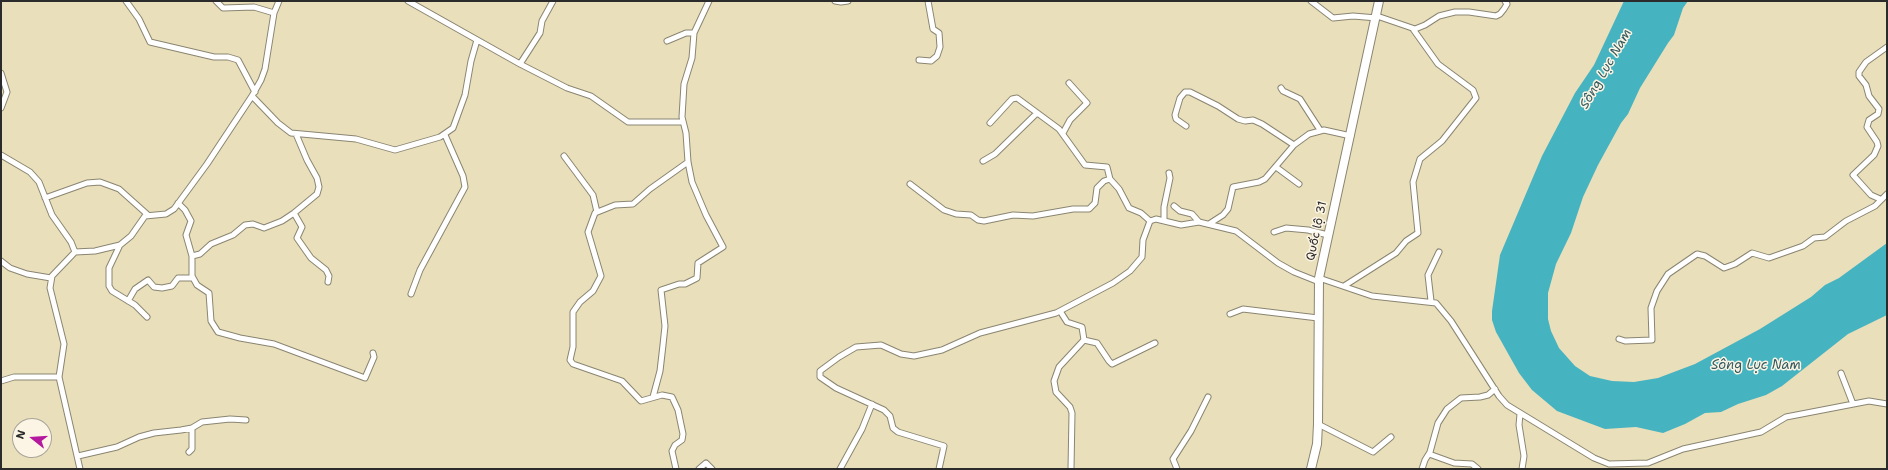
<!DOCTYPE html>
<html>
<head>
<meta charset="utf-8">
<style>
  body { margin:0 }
  #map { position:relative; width:1888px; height:470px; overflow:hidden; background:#e9dfba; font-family:"Shantell Sans",sans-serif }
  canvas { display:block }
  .frame { position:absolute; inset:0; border:2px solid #2b2b2b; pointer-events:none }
  .north { position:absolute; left:12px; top:418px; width:40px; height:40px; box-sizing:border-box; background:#fcf5e5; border:1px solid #a8a49b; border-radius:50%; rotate:287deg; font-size:11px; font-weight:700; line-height:16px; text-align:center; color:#2b2b2b }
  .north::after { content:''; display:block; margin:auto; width:14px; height:18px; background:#b5179e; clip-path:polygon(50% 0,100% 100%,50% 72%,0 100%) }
</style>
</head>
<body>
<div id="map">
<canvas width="1888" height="470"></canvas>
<div class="frame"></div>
<div class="north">N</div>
</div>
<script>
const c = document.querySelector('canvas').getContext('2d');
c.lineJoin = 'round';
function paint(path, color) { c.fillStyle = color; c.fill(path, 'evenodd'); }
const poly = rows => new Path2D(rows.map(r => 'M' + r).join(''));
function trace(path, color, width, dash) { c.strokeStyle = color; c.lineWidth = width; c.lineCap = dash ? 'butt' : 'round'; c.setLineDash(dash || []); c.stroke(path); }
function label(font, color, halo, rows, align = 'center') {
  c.font = font + ' "Shantell Sans",sans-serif'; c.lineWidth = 3; c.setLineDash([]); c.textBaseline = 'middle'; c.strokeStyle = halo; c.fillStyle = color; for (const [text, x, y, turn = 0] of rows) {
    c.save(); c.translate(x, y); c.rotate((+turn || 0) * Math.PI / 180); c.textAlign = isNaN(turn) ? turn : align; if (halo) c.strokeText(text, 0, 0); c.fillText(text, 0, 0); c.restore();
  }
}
const water = poly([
  [1624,1,1688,1,1683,8,1674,35,1668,43,1640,88,1628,114,1621,123,1598,165,1583,197,1571,233,1556,264,1548,293,1548,319,1551,331,1559,348,1575,366,1590,376,1612,381,1634,382,1658,378,1695,364,1760,329,1811,297,1825,285,1839,278,1887,243,1887,315,1848,334,1782,386,1766,395,1738,404,1721,412,1705,413,1685,424,1663,433,1636,427,1605,429,1557,411,1532,390,1519,373,1496,332,1492,320,1492,311,1500,255,1542,156,1575,93,1594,65]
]);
const minor = poly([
  [126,1,139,19,150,42,214,57,228,57,238,60,255,92],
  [216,1,223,8,254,7,274,13],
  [408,1,520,64,567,88,591,96,628,122,683,122],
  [835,1,841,2,848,1],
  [1311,1,1333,18,1353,16,1377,18],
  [1377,16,1415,29,1425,25,1439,16,1455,12,1469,12,1496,16,1500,14,1504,9,1507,4,1505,1],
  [667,41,686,33,694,33],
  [919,60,931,61,937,56,940,47,939,33,933,29,928,1],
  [520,64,540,33,542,21,553,1],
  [1,73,7,92,1,108],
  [1281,88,1283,91,1300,99,1320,130],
  [252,96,278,123,291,133,356,139,395,150,440,137,453,128,465,95,471,61,477,40],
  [990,123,1012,99,1017,98,1059,129,1085,165,1107,167,1110,179],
  [1186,126,1176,119,1175,115,1180,98,1185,92,1190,92,1218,106,1238,119,1245,121,1253,120,1262,124,1294,145],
  [1063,133,1070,120,1087,103,1069,83],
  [1,155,30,172,39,182,52,215,71,242,75,252],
  [564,156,593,195,597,212],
  [983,161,995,154,1037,113],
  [1276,167,1299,184],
  [910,184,944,210,956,214,971,215,978,220,984,221,1013,215,1033,216,1073,209,1089,209,1095,203,1097,188,1104,181,1110,179,1119,189,1129,208,1141,213,1150,221],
  [45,198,87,183,100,182,119,189,148,215],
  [1880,199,1871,195,1853,175,1874,155,1878,146,1877,142,1867,127,1869,120,1878,114,1879,109,1869,96,1866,85,1859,76,1859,72,1866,62,1887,47],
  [178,203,185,210,191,221,186,235,192,256,192,276,197,285,209,293,211,321,218,332,240,338,274,344,365,378,374,357,373,353],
  [1174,206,1180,211,1192,214,1199,222],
  [294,213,302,227,297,238,311,258,326,270,329,276,328,282],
  [1164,221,1164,207,1170,178,1169,173],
  [1209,224,1223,215,1228,209,1233,187,1259,182,1265,179,1294,145,1309,134,1324,130,1351,136],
  [1274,232,1286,228,1308,230,1328,235],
  [116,246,119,247,109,268,109,286,112,291,135,305,147,317],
  [192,256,200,254,211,244,233,235,245,225,253,224,264,228,282,221,294,213,317,194,319,187,317,178,307,160,296,134],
  [1,261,10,268,27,274,51,278],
  [1319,278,1372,296,1436,303,1451,321,1499,396,1507,405,1594,458,1609,464,1648,463,1683,449,1761,432,1786,417,1869,401,1887,404],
  [1344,286,1396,253,1406,241,1418,233,1413,182,1420,159,1442,141,1476,98,1473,90,1438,64,1413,29],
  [411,294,420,270,465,187,463,176,445,135],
  [128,301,135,289,148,280,154,287,162,288,172,286,178,278,192,278],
  [1431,301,1428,275,1439,252],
  [1060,311,1067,322,1082,327,1084,340,1059,367,1054,381,1056,392,1070,407,1072,413,1071,469],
  [1230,314,1243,309,1318,318],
  [1619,339,1625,341,1652,340,1651,308,1657,291,1668,274,1697,254,1705,256,1724,268,1735,264,1752,253,1769,258,1803,246,1814,238,1825,237,1846,221,1875,206,1887,194],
  [1084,340,1097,343,1109,361,1112,364,1155,343],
  [1841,373,1853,404],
  [1,381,14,377,59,377],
  [653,397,660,371,663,345,665,326,661,290,679,284,685,284,697,278,698,263,723,247,706,215,692,182,688,162,686,133,682,117,684,84,692,58,694,33,709,1],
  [1520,414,1519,425,1524,456,1522,469],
  [1318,424,1373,452,1391,437],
  [189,452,192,449,192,428],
  [1429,454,1454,463,1472,464,1478,469],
  [78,456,117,447,139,437,154,433,181,430,192,428,202,422,230,419,246,420],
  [80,469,59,377,64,344,50,288,52,276,75,252,95,251,120,245,131,236,145,216,166,214,174,209,207,164,252,96,261,80,265,69,274,13,279,1],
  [676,469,672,451,675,445,682,440,683,434,678,410,672,397,662,395,641,401,622,381,573,364,570,360,573,347,573,312,580,302,593,291,601,276,588,232,595,213,615,205,633,204,650,189,688,162],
  [699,469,706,463,712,469],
  [840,469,862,429,872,404],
  [939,469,944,446,898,432,893,428,890,416,884,410,836,388,820,377,820,371,839,357,856,347,881,345,901,354,914,356,942,350,980,333,1056,313,1113,283,1130,271,1142,257,1143,240,1150,221,1156,219,1181,225,1199,222,1236,231,1278,263,1294,272,1319,282],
  [1177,469,1173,459,1191,431,1208,397],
  [1422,469,1425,460,1430,452,1438,423,1447,409,1461,398,1480,397,1488,395,1495,389]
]);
const highway = poly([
  [1311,469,1317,444,1318,424,1319,278,1379,1]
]);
const streetNames = [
  ["Quốc lộ 31",1317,231,-78]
];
const waterNames = [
  ["Sông Lục Nam",1606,69,-60],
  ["Sông Lục Nam",1756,366]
];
paint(water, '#46b3c1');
trace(minor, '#8a8572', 7);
trace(highway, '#8a8572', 10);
trace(minor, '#fff', 5);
trace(highway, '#fff', 8);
label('12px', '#2b2b2b', '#fcf5e5', streetNames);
label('italic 13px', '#345b60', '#fcf5e5', waterNames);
</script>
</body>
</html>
